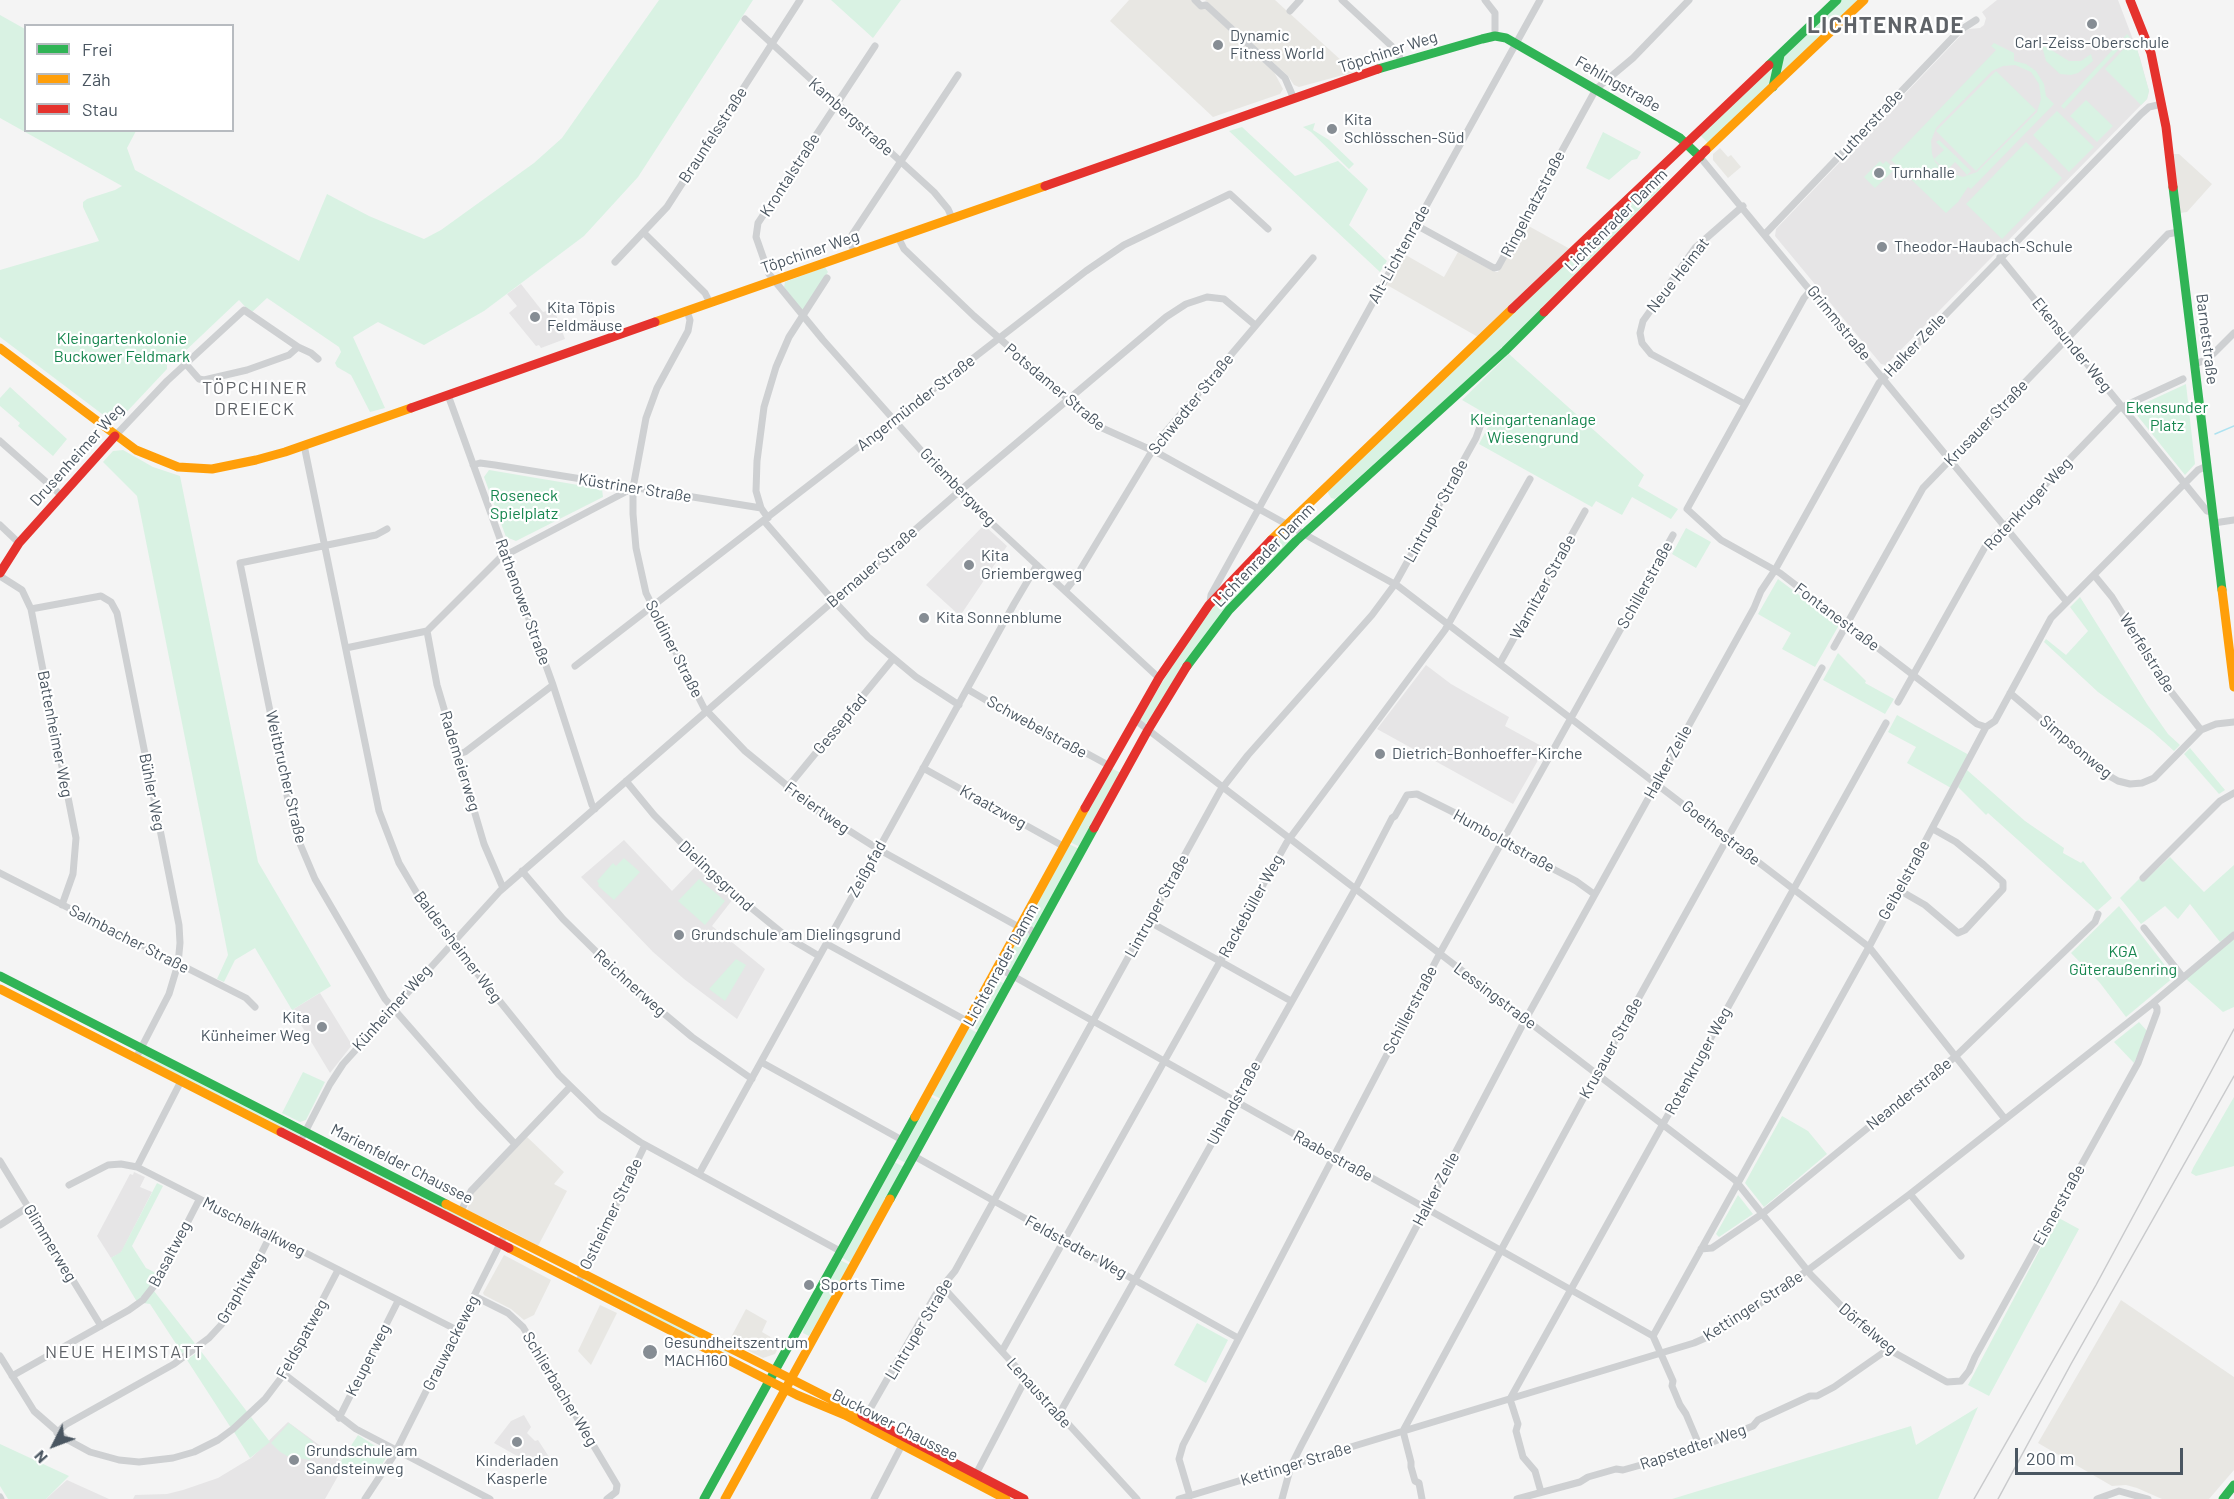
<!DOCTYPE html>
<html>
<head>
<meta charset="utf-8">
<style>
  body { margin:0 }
  #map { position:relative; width:2234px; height:1499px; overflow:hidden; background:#f4f4f4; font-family:Barlow,sans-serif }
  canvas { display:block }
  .legend { position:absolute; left:24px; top:24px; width:210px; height:108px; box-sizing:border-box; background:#fff; border:2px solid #b7bbc0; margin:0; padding:8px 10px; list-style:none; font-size:18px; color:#4a5661 }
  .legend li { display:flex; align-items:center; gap:12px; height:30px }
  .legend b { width:30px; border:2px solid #b7bbc0 }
  .north { position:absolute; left:24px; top:1415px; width:60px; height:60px; -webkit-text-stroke:4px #fff; paint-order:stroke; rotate:228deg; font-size:16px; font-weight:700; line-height:24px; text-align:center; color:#4a5661 }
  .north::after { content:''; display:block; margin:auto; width:21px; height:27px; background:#4a5661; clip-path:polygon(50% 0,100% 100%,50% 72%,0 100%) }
  .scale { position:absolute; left:2015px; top:1448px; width:168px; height:27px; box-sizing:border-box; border:3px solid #4a5661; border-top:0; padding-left:8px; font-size:18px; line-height:21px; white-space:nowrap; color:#4a5661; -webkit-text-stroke:4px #fff; paint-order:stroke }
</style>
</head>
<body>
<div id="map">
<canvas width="2234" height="1499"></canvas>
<ul class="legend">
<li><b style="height:8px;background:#30b455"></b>Frei</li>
<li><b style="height:8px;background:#ff9f0a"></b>Zäh</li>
<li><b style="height:8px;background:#e5322d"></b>Stau</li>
</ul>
<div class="north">N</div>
<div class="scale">200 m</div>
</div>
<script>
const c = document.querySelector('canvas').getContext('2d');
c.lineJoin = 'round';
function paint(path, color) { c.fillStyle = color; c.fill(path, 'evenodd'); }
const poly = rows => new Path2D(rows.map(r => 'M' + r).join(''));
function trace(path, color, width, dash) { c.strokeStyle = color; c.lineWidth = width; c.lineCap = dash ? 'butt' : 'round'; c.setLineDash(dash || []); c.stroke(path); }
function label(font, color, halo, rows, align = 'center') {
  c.font = font + ' Barlow,sans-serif'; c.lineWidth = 4.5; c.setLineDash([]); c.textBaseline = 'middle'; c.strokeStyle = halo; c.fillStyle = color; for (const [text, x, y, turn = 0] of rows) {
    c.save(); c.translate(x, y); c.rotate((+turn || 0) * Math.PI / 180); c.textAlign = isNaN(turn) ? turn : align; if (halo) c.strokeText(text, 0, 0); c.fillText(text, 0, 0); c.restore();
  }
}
const commercial = poly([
  [1129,0,1196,0,1274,72,1283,89,1280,94,1213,117,1110,21],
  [1205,0,1275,0,1354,72,1299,87,1294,85,1288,76],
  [1720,148,1728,157,1731,155,1741,167,1728,178,1713,160,1713,154],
  [2173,154,2179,154,2212,184,2187,212,2180,213],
  [1525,224,1570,249,1478,337,1387,285,1404,254,1444,277,1458,252,1495,272,1498,272],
  [527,1137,564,1172,554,1184,567,1191,538,1246,515,1233,467,1210,473,1193],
  [504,1255,551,1280,534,1315,524,1320,511,1309,484,1295,483,1293],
  [2121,1300,2234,1377,2234,1470,2209,1499,2162,1499,2137,1488,2126,1485,2112,1486,2038,1443],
  [600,1305,617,1313,591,1365,578,1351],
  [746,1309,767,1321,762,1332,781,1343,775,1354,763,1358,729,1341]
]);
const education = poly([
  [1997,0,2118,0,2140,58,2149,91,2147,99,1886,365,1881,364,1775,236,1776,229,1964,32,1969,29,1980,28,1984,25,1986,18,1982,12],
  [521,284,543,312,554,309,565,339,541,348,539,345,536,346,509,313,517,306,507,294],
  [984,525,1007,546,960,616,926,585],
  [1426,665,1451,684,1509,717,1505,726,1545,748,1513,804,1377,729],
  [624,840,672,891,696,866,733,899,712,926,765,969,737,1019,684,979,653,952,581,877],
  [320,993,352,1045,330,1073,292,1010],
  [134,1172,145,1177,140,1187,152,1192,121,1253,111,1258,97,1236,130,1174,133,1175],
  [524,1415,531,1427,527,1433,535,1441,538,1440,551,1460,542,1470,494,1443,511,1421],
  [288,1422,341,1461,342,1469,325,1499,133,1499,135,1495,167,1494,183,1490,218,1478,251,1458],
  [67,1480,109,1499,46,1499]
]);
const green = poly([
  [659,0,753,0,638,177,584,236,484,311,424,345,378,322,353,337,385,408,370,412,351,375,337,367,335,363,341,352,339,347,267,298,251,313,239,300,181,355,173,355,167,361,167,369,120,419,110,420,0,337,0,270,99,241,83,207,83,202,87,199,115,190,122,186,0,118,0,15,25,29,26,130,136,131,127,148,135,170,299,261,327,194,369,216,424,239,441,230,534,163,562,138],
  [831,0,901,0,873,38],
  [1842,0,1858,0,1708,143,1700,135],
  [2127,34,2130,37,2064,109,2061,106],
  [2134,38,2149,91,2147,99,2141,105,2105,69],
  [1994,43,2014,53,2014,61,2026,64,2036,71,2044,84,2046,96,2054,104,1971,189,1968,187,1958,202,1946,213,1891,160,1996,50,1991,46],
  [2015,65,2031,72,2039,84,2041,99,2037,112,1977,172,1963,177,1945,172,1935,162,1932,154,1931,141,1936,128,1992,71,2003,66],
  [2042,46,2048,48,2069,61,2081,61,2091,54,2093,61,2078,73,2071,75,2060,74,2046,61],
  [1996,71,2036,110,1976,171,1936,131],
  [2086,100,2113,126,2097,142,2070,116],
  [2057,111,2094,147,2069,172,2033,135],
  [1315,123,1313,130,1329,140,1354,164,1349,169,1311,132,1303,127],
  [1242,127,1295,176,1338,161,1368,189,1349,225,1387,261,1380,272,1229,131],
  [1603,132,1641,152,1637,159,1632,160,1609,180,1586,168],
  [1939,140,1971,171,1967,175,1946,152,1955,162,1946,171,1934,159,1944,150,1936,142],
  [2026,142,2062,178,2002,239,1966,204],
  [1880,161,1883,164,1886,161,1895,169,1875,188,1864,177],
  [1656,180,1662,187,1499,351,1335,499,1331,498,1327,491,1652,181],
  [825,267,828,272,805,308,802,310,784,287,785,282],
  [1509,354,1644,475,1638,486,1678,509,1671,519,1632,497,1622,515,1596,501,1592,507,1479,444,1493,418,1462,400],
  [2186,384,2195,464,2185,475,2132,409],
  [10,387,67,439,53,456,18,426,20,423,0,406,0,398],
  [123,450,153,467,180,476,258,862,331,986,292,1010,255,948,235,960,224,982,217,979,228,955,137,496,103,462,113,451],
  [489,470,602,489,603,497,516,541,506,537,484,477],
  [1686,528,1711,542,1696,568,1672,554],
  [1281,535,1291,540,1262,569,1147,723,1145,723,1140,719,1185,645,1228,588],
  [1778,579,1839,625,1815,667,1782,649,1791,633,1758,614],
  [2080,597,2147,704,2168,734,2180,745,2174,751,2152,731,2098,692,2044,642,2046,639,2066,655,2088,631,2070,607],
  [1838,653,1866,681,1865,683,1894,699,1885,714,1823,680],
  [1897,715,1969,755,1951,788,1907,763,1916,747,1888,732],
  [2190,748,2225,790,2219,794,2184,754],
  [1111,768,1121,773,1080,847,1070,842],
  [1967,770,2025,821,2064,848,2063,853,2081,863,2083,861,2112,898,2097,911,1988,813,1986,815,1958,787],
  [1069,844,1079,849,1012,970,1010,970,1003,965],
  [2170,857,2204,892,2234,865,2234,931,2220,942,2190,904,2178,919,2165,906,2141,924,2120,898,2139,879,2143,882],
  [624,858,640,872,614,900,598,886,599,884,597,881,613,863,616,866],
  [699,879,725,901,705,925,678,901],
  [2119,906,2174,977,2126,1017,2100,983,2071,953],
  [2234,939,2234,1007,2223,1012,2185,978],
  [736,959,746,965,725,1001,709,989],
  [995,979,1005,984,979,1031,969,1025],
  [2139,1022,2148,1032,2134,1063,2114,1042],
  [968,1028,978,1033,941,1099,931,1094],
  [142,1053,300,1132,299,1136,141,1056],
  [303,1072,325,1082,306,1120,300,1122,282,1113],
  [930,1096,940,1102,906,1163,896,1158],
  [2234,1097,2234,1166,2196,1176,2191,1173,2193,1168],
  [1782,1116,1808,1131,1827,1154,1764,1207,1745,1183],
  [324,1144,482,1226,479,1228,323,1149],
  [894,1162,904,1167,851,1263,841,1257],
  [157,1183,163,1186,132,1246,146,1268,158,1274,150,1288,137,1302,111,1258,121,1252],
  [1738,1195,1753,1214,1719,1237,1716,1234],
  [2057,1217,2079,1229,1989,1396,1968,1385],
  [840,1260,850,1265,809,1336,803,1333,805,1324],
  [584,1277,744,1358,744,1359,710,1346,583,1281],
  [154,1291,197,1346,184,1356,150,1304,143,1303],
  [1197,1323,1228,1340,1206,1383,1174,1365],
  [200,1350,248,1413,231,1428,187,1360],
  [1978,1407,1938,1499,1672,1499,1911,1426,1916,1445],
  [251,1417,270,1442,250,1458,234,1432],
  [289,1423,313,1442,310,1460,287,1456,279,1451,271,1443],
  [358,1435,388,1454,380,1468,342,1465,341,1461],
  [0,1444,69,1476,46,1499,8,1499,0,1486]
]);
const stream = poly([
  [2215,434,2234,426]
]);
const street = poly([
  [1195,0,1201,6,1206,5,1285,78,1294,99],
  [1342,0,1398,52,1401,61],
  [1485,0,1495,13,1495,36],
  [1290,11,1300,0],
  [745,19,934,192,948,209,952,218],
  [875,46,758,223,756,237,769,274,823,340,958,492,1159,678],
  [1700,157,2067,602],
  [1743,206,1695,248,1643,321,1640,333,1642,343,1651,354,1745,404],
  [1416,225,1494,268,1498,267,1596,89,1633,58,1689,0],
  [644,233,705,293,710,303],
  [1765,234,1959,31,1976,20],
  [898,237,904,249,974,316,1100,427,1158,453,1398,586,1869,947,2005,1119],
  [854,252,851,243,852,235,958,75],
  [2000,257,2207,511,2213,512],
  [615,262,667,207,800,0],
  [1811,290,1804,298,1687,509,1721,540,1780,573,1977,724,1986,727],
  [687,311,690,320,688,331,657,388,646,418,633,488,633,514,636,548,646,593,704,708,745,751,818,811,878,849,1019,927,1031,930,1034,937],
  [185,363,199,379,204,380,247,370,289,355,298,347],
  [2195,364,2208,359,2234,333],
  [448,395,553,685,592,805,595,809],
  [115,436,167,381,244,310,298,347,311,353,318,359],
  [0,441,61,495],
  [304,445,379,811,399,863,428,912,559,1075,600,1115,640,1142,840,1251],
  [473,465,480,463,495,465,761,508],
  [768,518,761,508,756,491,757,461,764,407,776,367,789,337,827,278],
  [764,521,831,598,868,637,916,677,959,705],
  [2214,523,2234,520],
  [0,525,19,543],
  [387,529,376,535,240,563,288,800,298,839,315,879,385,999,478,1105,515,1144],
  [2094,575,2112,597,2172,693,2201,730],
  [0,576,22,590,31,609,76,838,73,874,62,905],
  [1065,591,1076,577,1149,456,1163,435,1313,258],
  [1210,602,1211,595,1540,0],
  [31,609,101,596,111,602,117,613,179,925,180,943,178,964,169,994,136,1058],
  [427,631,437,685,484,844,503,888],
  [427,631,500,558,633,488],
  [1834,647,1923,488,2168,234,2178,232],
  [346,648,427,631],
  [1500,663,1585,511],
  [575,666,1086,271,1124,245,1230,194,1268,229],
  [967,689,1037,730,1044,730,1108,765],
  [2010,693,2104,773,2118,781,2130,784,2142,783,2154,778,2201,730,2216,724,2234,722],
  [1898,702,1985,547,2118,409,2183,379],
  [1134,719,1735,1180,1811,1275,1861,1326,1886,1348,1947,1382,1961,1381,1969,1371,1975,1357,2138,1063,2157,1012,2157,1008,2153,1003],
  [458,754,465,752,553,685],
  [923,768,1063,846],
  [626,781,654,815,722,884,787,937,819,956],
  [787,788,893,659],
  [522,871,563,919,631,986,692,1037,752,1079],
  [0,873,246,998,255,1007],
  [2143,878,2220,801,2234,793],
  [1899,890,1925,905,1958,933,1965,930,2003,889,2003,882,1984,865,1956,842,1933,829],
  [1148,921,1291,1001],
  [2144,928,2182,976],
  [827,944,967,1021],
  [997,967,1653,1336,1673,1381,1672,1386,1680,1405,1686,1414,1700,1447],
  [761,1062,902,1140],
  [303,1136,330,1084,343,1064,500,891,962,489,1166,317,1186,304,1207,297,1224,299,1255,325],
  [914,1156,1238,1338],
  [0,1161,101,1326],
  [137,1167,181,1081],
  [699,1174,1014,604,1037,565],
  [69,1185,108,1165,121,1164,137,1167,457,1330],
  [1910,1194,1961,1256],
  [461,1211,471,1191,570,1087],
  [0,1225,28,1207],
  [1701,1249,1712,1248,1762,1214,1956,1056,2095,922,2098,914],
  [578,1283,645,1145],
  [942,1286,1137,1499],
  [474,1296,508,1313,523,1327,617,1485,616,1492,607,1499],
  [1653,1336,1869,947,1986,727,1995,721,2051,618,2198,470,2207,466],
  [1002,1351,1287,842,1445,630,1530,479],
  [0,1356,34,1411,66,1439,90,1452,119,1460,139,1462,173,1458,194,1452,218,1440,233,1429,265,1399,284,1374,338,1270],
  [284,1374,356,1429,490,1499],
  [12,1376,129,1310,143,1300,157,1282,199,1200],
  [1058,1413,1062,1409,1353,893,1392,818,1395,816,1407,795,1417,794,1457,814,1502,842,1576,881,1594,894],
  [866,1416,936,1294,955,1271,1220,791,1248,755,1372,615,1395,584,1476,438,1482,421],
  [339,1418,398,1301],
  [1403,1431,1597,1073,1822,668],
  [1403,1431,1411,1462,1411,1467,1415,1481,1419,1483,1422,1499],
  [57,1433,65,1425,174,1364,209,1338,221,1325,240,1296,270,1236],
  [976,1474,1022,1386,1028,1380],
  [1541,1492,1535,1471,1523,1457,1516,1431,1518,1424,1510,1399,1886,723],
  [1190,1496,1179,1459,1183,1445,1440,953,1673,535],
  [0,1497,1,1499],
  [365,1499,394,1455,505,1234],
  [874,1499,902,1445],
  [1179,1499,1694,1343,1719,1332,1808,1270,1910,1194,2153,1003,2234,935],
  [1282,1499,1291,1466,1301,1446,1523,1024,1754,608,1761,591,1775,570,1879,383,2141,114,2149,107,2162,104],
  [1517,1499,1580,1482,1588,1477,1616,1469,1623,1470,1655,1461,1663,1456,1700,1447,1753,1426,1758,1420,1810,1396,1817,1396,1834,1387,1884,1352,1886,1348],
  [2097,1499,2119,1491,2148,1499]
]);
const fast = poly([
  [1769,65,1837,0],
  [1378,69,1482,39,1495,36,1506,38,1680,138,1700,157],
  [1773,87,1780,55],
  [2173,187,2222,590],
  [1187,666,1229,610,1296,541,1505,351,1544,312],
  [0,976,446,1204],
  [890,1199,1094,828],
  [704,1499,915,1117],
  [2223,1499,2234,1485]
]);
const slow = poly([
  [1706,150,1864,0],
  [655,322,1045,186],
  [0,348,136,450,178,467,212,469,256,460,285,452,411,408],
  [1271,540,1512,309],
  [2222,590,2234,687],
  [0,989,281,1132],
  [915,1117,1085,808],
  [446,1204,862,1415],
  [509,1248,797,1395,845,1415,1006,1499],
  [725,1499,890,1199]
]);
const jam = poly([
  [2130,0,2151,53,2166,127,2173,187],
  [1045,186,1378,69],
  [1512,309,1769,65],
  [1544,312,1706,150],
  [411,408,655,322],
  [0,573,19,543,115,436],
  [1085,808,1159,678,1209,605,1271,540],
  [1094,828,1148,730,1187,666],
  [281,1132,509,1248],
  [862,1415,1024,1499]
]);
const tram = poly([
  [1998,1499,2071,1364,2234,1076]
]);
const rail = poly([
  [1974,1499,2096,1285,2234,1029]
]);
const markers = [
  [2092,24,6,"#868d94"],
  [1218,45,6,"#868d94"],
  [1332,129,6,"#868d94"],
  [1879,173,6,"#868d94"],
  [1882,247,6,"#868d94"],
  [535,317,6,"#868d94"],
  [969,565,6,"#868d94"],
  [924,618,6,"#868d94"],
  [1380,754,6,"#868d94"],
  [679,935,6,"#868d94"],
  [322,1027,6,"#868d94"],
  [809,1285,6,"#868d94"],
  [650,1352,8,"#868d94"],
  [517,1442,6,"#868d94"],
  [294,1460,6,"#868d94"]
];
const poiNames = [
  ["Dynamic",1230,36],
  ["Fitness World",1230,54],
  ["Carl-Zeiss-Oberschule",2092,43,"center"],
  ["Kita",1344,120],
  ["Schlösschen-Süd",1344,138],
  ["Turnhalle",1891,173],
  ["Theodor-Haubach-Schule",1894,247],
  ["Kita Töpis",547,308],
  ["Feldmäuse",547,326],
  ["Kita",981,556],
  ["Griembergweg",981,574],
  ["Kita Sonnenblume",936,618],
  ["Dietrich-Bonhoeffer-Kirche",1392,754],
  ["Grundschule am Dielingsgrund",691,935],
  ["Kita",310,1018,"right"],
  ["Künheimer Weg",310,1036,"right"],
  ["Sports Time",821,1285],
  ["Gesundheitszentrum",664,1343],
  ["MACH160",664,1361],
  ["Grundschule am",306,1451],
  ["Sandsteinweg",306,1469],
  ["Kinderladen",517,1461,"center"],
  ["Kasperle",517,1479,"center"]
];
const streetNames = [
  ["Töpchiner Weg",1388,52,-18],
  ["Fehlingstraße",1618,84,30],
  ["Kambergstraße",851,117,42],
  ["Lutherstraße",1869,125,-47],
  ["Braunfelsstraße",713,135,-57],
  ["Krontalstraße",790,175,-57],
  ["Ringelnatzstraße",1533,204,-62],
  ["Lichtenrader Damm",1616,220,-45],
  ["Töpchiner Weg",810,252,-19],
  ["Alt-Lichtenrade",1399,254,-61],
  ["Neue Heimat",1678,275,-52],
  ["Grimmstraße",1839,323,51],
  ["Barnetstraße",2207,339,83],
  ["Halker Zeile",1915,345,-46],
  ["Ekensunder Weg",2072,345,51],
  ["Potsdamer Straße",1055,387,40],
  ["Angermünder Straße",916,403,-38],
  ["Schwedter Straße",1191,404,-51],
  ["Krusauer Straße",1986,423,-46],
  ["Drusenheimer Weg",77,455,-48],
  ["Griembergweg",958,487,46],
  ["Küstriner Straße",635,488,9],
  ["Rotenkruger Weg",2028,504,-47],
  ["Lintruper Straße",1436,511,-61],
  ["Lichtenrader Damm",1264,555,-46],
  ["Bernauer Straße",872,567,-41],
  ["Schillerstraße",1645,585,-61],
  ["Warnitzer Straße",1543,587,-61],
  ["Rathenower Straße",523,602,70],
  ["Fontanestraße",1837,617,37],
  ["Soldiner Straße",674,649,63],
  ["Werfelstraße",2147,653,58],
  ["Gessepfad",840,724,-50],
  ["Schwebelstraße",1037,727,29],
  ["Battenheimer Weg",55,734,79],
  ["Simpsonweg",2076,747,40],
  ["Rademeierweg",460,761,73],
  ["Halker Zeile",1668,762,-61],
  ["Weitbrucher Straße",286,777,77],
  ["Bühler Weg",152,792,79],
  ["Kraatzweg",993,807,29],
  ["Freiertweg",817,808,36],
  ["Goethestraße",1721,833,38],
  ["Humboldtstraße",1504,841,29],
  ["Zeißpfad",867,869,-61],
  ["Dielingsgrund",716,876,43],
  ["Geibelstraße",1904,880,-61],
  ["Lintruper Straße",1157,906,-61],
  ["Rackebüller Weg",1251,906,-61],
  ["Salmbacher Straße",129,939,27],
  ["Baldersheimer Weg",458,947,53],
  ["Lichtenrader Damm",1001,965,-61],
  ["Reichnerweg",630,983,42],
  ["Lessingstraße",1495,996,37],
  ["Künheimer Weg",392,1008,-48],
  ["Schillerstraße",1410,1010,-62],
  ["Krusauer Straße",1611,1048,-61],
  ["Rotenkruger Weg",1698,1061,-61],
  ["Neanderstraße",1909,1094,-39],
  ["Uhlandstraße",1234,1103,-61],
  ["Raabestraße",1333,1156,29],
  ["Marienfelder Chaussee",402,1164,27],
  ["Halker Zeile",1436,1189,-62],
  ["Eisnerstraße",2059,1205,-61],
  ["Ostheimer Straße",611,1214,-64],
  ["Muschelkalkweg",254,1227,27],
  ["Glimmerweg",50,1243,59],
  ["Feldstedter Weg",1076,1247,29],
  ["Basaltweg",170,1254,-62],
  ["Graphitweg",241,1288,-60],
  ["Kettinger Straße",1753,1306,-33],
  ["Lintruper Straße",919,1329,-59],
  ["Dörfelweg",1868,1329,40],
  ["Feldspatweg",302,1339,-61],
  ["Grauwackeweg",451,1343,-63],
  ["Keuperweg",368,1360,-63],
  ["Schlierbacher Weg",560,1389,59],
  ["Lenaustraße",1039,1393,48],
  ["Buckower Chaussee",895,1425,27],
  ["Rapstedter Weg",1693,1447,-19],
  ["Kettinger Straße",1296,1464,-17]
];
const parkNames = [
  ["Kleingartenkolonie",122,339],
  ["Buckower Feldmark",122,357],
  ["Ekensunder",2167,408],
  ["Platz",2167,426],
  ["Kleingartenanlage",1533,420],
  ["Wiesengrund",1533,438],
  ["Roseneck",524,496],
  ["Spielplatz",524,514],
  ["KGA",2123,952],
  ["Güteraußenring",2123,970]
];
const neighbourhoodNames = [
  ["TÖPCHINER",255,388],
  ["DREIECK",255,409],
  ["NEUE HEIMSTATT",125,1352]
];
const districtNames = [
  ["LICHTENRADE",1886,26]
];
paint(commercial, '#e8e7e3');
paint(education, '#e6e5e6');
paint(green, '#d9f2e3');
trace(stream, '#aee2f0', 1.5);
trace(street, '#ced0d2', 7);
trace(fast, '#30b455', 9);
trace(slow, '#ff9f0a', 9);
trace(jam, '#e5322d', 9);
trace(tram, '#c9cacc', 1.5);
trace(rail, '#c9cacc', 1.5);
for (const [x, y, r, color] of markers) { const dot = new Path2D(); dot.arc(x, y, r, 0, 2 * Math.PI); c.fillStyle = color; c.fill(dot); trace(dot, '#fff', 2); }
label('16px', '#4a5661', '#fff', poiNames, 'left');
label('16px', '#4a5661', '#fff', streetNames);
label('16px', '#17864f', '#fff', parkNames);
c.letterSpacing = '1.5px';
label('18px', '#5f6368', '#fff', neighbourhoodNames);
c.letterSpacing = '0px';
c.letterSpacing = '1.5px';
label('bold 22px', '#5f6368', '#fff', districtNames);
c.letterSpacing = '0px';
</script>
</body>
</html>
